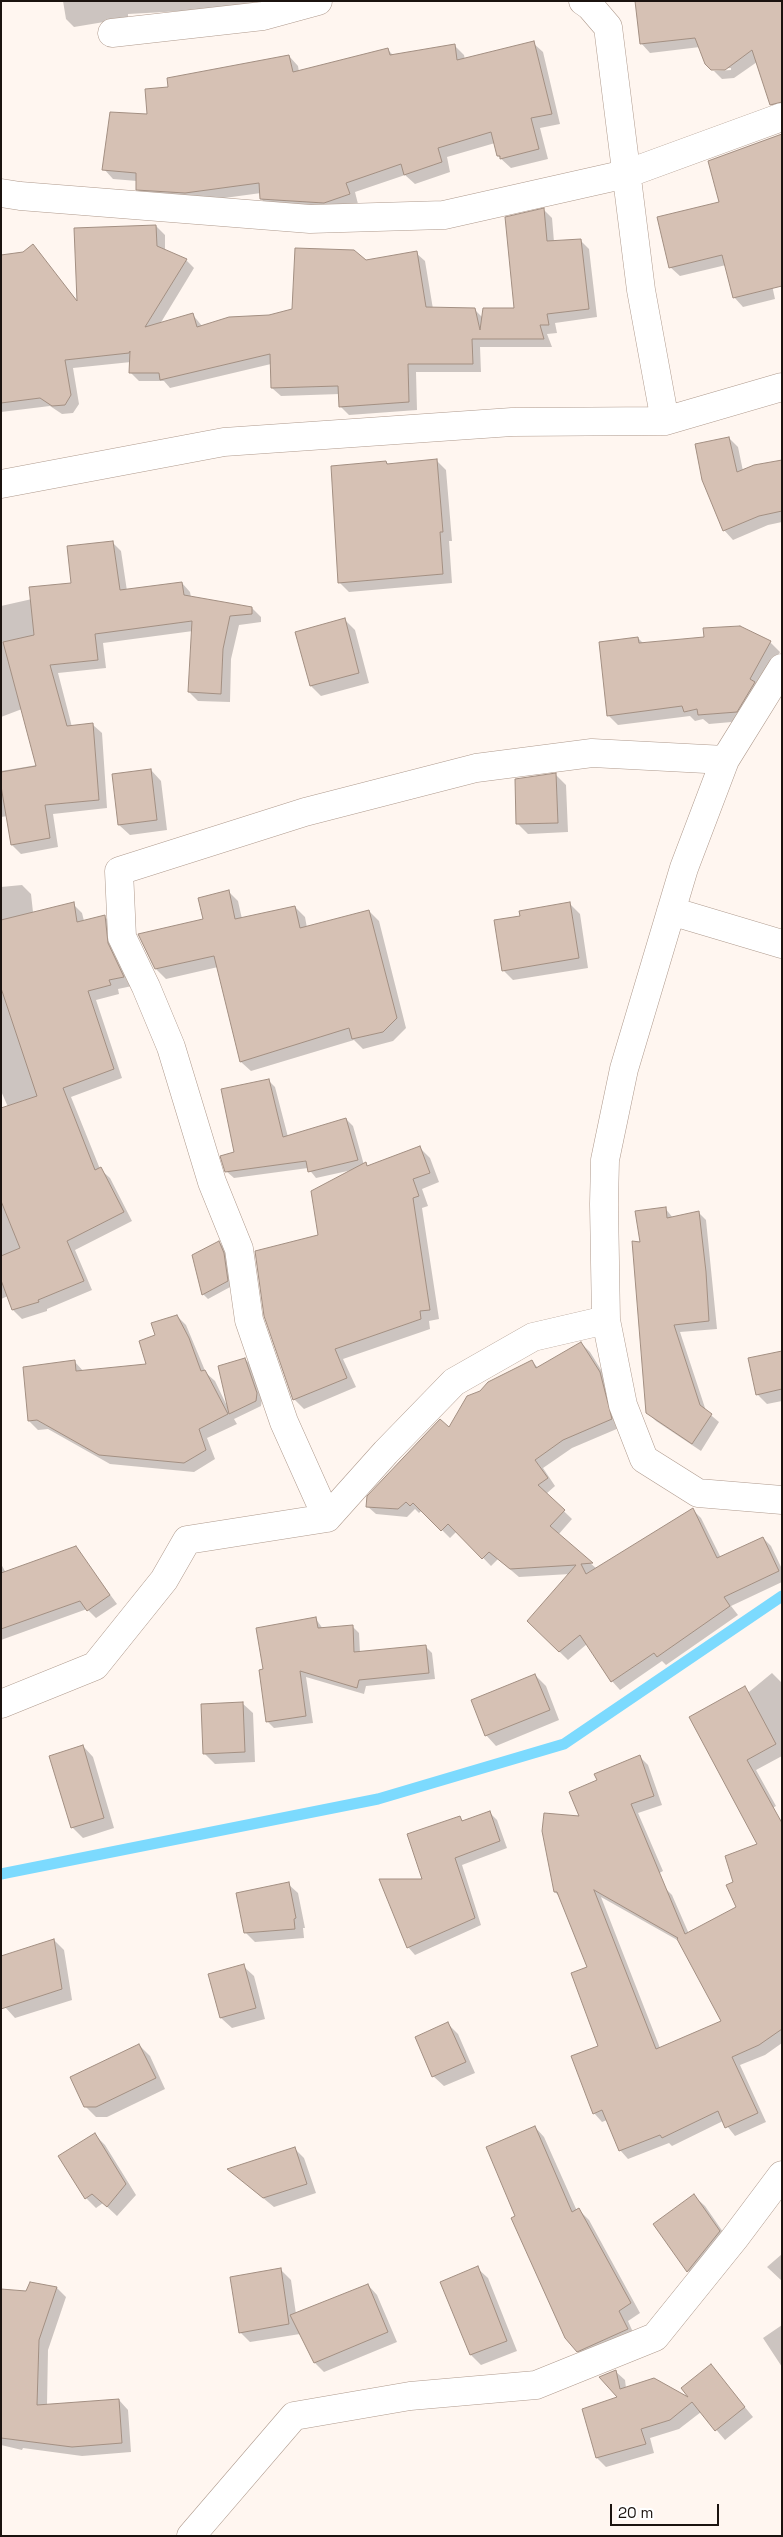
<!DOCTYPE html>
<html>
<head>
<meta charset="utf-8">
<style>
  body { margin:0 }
  #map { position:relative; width:783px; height:2537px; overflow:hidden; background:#fff6f0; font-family:"Space Grotesk",sans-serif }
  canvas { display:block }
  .frame { position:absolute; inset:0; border:2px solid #1b130f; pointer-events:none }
  .scale { position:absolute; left:610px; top:2504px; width:109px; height:22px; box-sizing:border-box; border:2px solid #1b130f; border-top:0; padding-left:6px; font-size:15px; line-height:18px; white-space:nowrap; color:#1b130f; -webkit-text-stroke:4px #fff; paint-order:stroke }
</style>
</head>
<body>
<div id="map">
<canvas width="783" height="2537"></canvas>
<div class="frame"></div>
<div class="scale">20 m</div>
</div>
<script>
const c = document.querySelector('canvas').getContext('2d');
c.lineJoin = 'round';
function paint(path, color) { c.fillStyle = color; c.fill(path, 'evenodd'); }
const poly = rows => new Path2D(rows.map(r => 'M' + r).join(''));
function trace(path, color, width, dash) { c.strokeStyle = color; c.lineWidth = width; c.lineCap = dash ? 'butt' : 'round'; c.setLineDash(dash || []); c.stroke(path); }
const shadow = poly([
  [63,1,259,1,237,8,128,14,128,18,74,27,66,19],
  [782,1,782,113,771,104,757,62,734,78,722,79,714,71,731,70,731,68,713,69,700,47,650,53,641,43],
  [533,43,543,52,560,124,540,128,548,159,511,168,498,156,495,143,447,157,450,172,415,184,405,175,355,192,358,204,334,212,271,208,261,199,261,193,195,202,147,199,137,189,137,181,113,179,104,169,169,88,289,56,298,66,299,72,387,49,394,56,454,45,464,55,465,60],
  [721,203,756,212,775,299,743,307,734,297,726,265,680,276,670,267],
  [544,210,552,218,554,242,580,240,589,249,597,317,555,323,557,333,547,334,552,347,480,347,481,372,416,372,417,410,349,415,340,406,340,394,281,396,272,388,271,364,170,388,164,381,139,381,130,372,131,362,73,368,79,404,73,413,62,414,50,406,1,412,1,257,24,253,33,246,78,302,156,226,165,235,165,251,186,260,194,268,160,324,193,315,202,326,269,316,293,310,366,261,416,253,425,261,433,309,474,309,483,318,515,310],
  [729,438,738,447,743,471,782,461,782,522,768,525,733,540,724,530],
  [436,460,446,470,452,541,449,541,452,583,349,592,339,582,386,462,389,465],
  [112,542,121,551,127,591,182,583,190,592,191,597,252,608,261,617,261,622,239,625,231,659,230,702,198,701,189,692,193,631,103,643,106,668,58,673,72,727,93,725,102,733,107,808,53,814,58,847,21,854,12,845,8,816,1,817,1,771,37,765,22,709,1,717,1,606,32,599,72,584],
  [344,619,355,630,369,683,321,696,311,686],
  [638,638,644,644,770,642,780,652,743,721,709,724,703,719,695,721,690,716,618,725,608,715],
  [151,770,161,781,167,830,130,835,119,825],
  [556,775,566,785,568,832,528,834,518,824],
  [22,885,31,894,33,912,73,904,82,913,84,921,105,917,114,926,132,986,118,989,119,994,96,1000,122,1078,71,1097,100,1169,110,1178,132,1221,75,1250,92,1290,47,1309,47,1311,22,1319,13,1310,8,1296,1,1299,1,1110,8,1107,1,1091,1,887],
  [228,891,238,901,242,919,295,907,305,917,307,928,369,911,379,921,406,1028,393,1041,363,1049,354,1040,251,1071,241,1062,218,967,166,979,156,969,204,920],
  [570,904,580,914,588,968,513,980,503,970,522,917],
  [268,1080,275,1087,288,1137,346,1119,353,1126,364,1165,368,1167,420,1148,430,1158,439,1182,422,1189,428,1206,422,1208,439,1319,429,1321,430,1329,343,1359,356,1387,304,1409,294,1399,319,1236,352,1170,316,1178,308,1168,234,1178,226,1171],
  [665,1208,673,1218,698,1212,706,1220,717,1329,680,1332,706,1411,719,1422,701,1451,656,1421,648,1413,641,1243],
  [219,1242,224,1247,228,1259,232,1286,208,1299,203,1294],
  [177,1316,186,1325,206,1373,215,1381,227,1406,245,1359,250,1364,262,1399,261,1406,234,1419,237,1424,207,1438,215,1459,194,1472,110,1464,48,1429,38,1430,29,1421,75,1362,84,1372,148,1365,157,1336],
  [581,1343,590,1352,608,1381,619,1428,572,1448,543,1468,555,1486,546,1494,572,1519,558,1535,597,1569,692,1509,701,1518,721,1558,763,1538,771,1546,782,1569,782,1582,731,1606,738,1615,666,1665,662,1661,620,1690,612,1681,587,1644,568,1660,528,1621,570,1574,519,1577,498,1559,491,1566,457,1531,450,1538,422,1510,419,1513,415,1509,407,1517,376,1514,367,1506,449,1429,481,1392,532,1361,538,1368],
  [782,1352,782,1401,767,1404,757,1394],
  [75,1547,117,1604,96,1618,87,1609,1,1640,1,1564,6,1573],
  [316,1619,323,1629,352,1626,359,1633,360,1653,425,1646,432,1653,435,1679,366,1686,364,1694,306,1677,313,1723,274,1728,267,1721,265,1670],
  [772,1673,782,1683,782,1756,756,1770,776,1806,751,1820,741,1810,744,1688,749,1692],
  [535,1675,546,1686,559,1720,496,1746,486,1735],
  [242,1703,253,1713,255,1762,215,1764,204,1753],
  [83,1746,93,1757,114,1828,83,1838,72,1827],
  [640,1757,648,1765,662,1805,638,1813,663,1871,638,1885,664,1887,672,1895,689,1934,737,1908,735,1883,782,1843,782,2043,765,2055,740,2065,766,2122,735,2136,723,2121,672,2146,669,2143,628,2159,620,2150,607,2120,602,2122,594,2113,600,2046,588,1968,560,1897,555,1892,581,1817,599,1780],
  [601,1897,679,1941,722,2021,660,2048],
  [489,1812,497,1820,507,1848,462,1865,481,1925,415,1955,408,1947,381,1880,423,1881,460,1818,464,1822],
  [288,1884,298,1893,305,1928,303,1928,304,1938,255,1942,245,1932],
  [54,1940,64,1950,72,2000,15,2018,5,2007],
  [243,1966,254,1976,265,2019,232,2028,221,2018,210,1975],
  [448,2024,458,2034,475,2073,444,2086,433,2076],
  [139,2045,150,2056,165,2089,107,2117,96,2117,85,2106],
  [535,2127,544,2137,577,2211,579,2210,589,2220,640,2313,628,2321,636,2339,588,2361,578,2351,517,2216],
  [95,2135,105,2145,136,2195,117,2216,103,2203,96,2208,86,2198],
  [294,2148,304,2158,316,2193,274,2207,229,2170],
  [694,2196,705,2206,730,2242,698,2281,688,2271,655,2224],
  [782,2254,782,2281,767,2267],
  [477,2268,488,2278,517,2351,481,2365,471,2355],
  [280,2269,291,2280,296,2314,368,2285,377,2295,397,2342,324,2372,315,2363,300,2334,250,2342,240,2332],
  [57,2288,66,2297,48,2350,47,2405,119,2400,128,2410,131,2452,82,2456,23,2448,22,2450,1,2445,1,2290,26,2292],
  [782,2325,782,2367,763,2338],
  [711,2366,753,2417,725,2440,701,2412,679,2429,650,2438,654,2453,606,2467,597,2458,584,2410,619,2398,615,2371,625,2380,626,2388,692,2401]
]);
const stream = poly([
  [1,1874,378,1799,564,1744,782,1596]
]);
const building = poly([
  [635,1,782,1,782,102,770,105,752,50,725,70,711,70,705,64,695,38,640,44,635,1],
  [534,41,552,114,531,118,539,149,500,159,500,156,497,156,491,132,438,148,442,162,404,175,401,164,346,183,350,194,324,203,260,199,259,183,185,193,136,190,136,173,102,170,110,112,147,114,145,89,168,87,167,78,289,55,293,72,388,48,390,55,455,44,457,60,534,41],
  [782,134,782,286,733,298,722,255,669,268,657,217,719,202,708,161,782,134],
  [544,208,547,241,581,239,589,309,547,314,549,325,540,325,544,339,472,339,473,364,408,364,409,402,339,407,338,386,271,388,270,354,160,380,159,373,129,373,130,351,129,353,65,360,71,395,65,405,52,406,40,398,1,403,1,255,23,252,33,244,77,301,74,228,156,225,157,246,187,259,145,327,193,313,197,327,229,317,269,315,292,309,295,248,354,250,366,260,417,251,426,307,475,308,480,330,483,308,514,308,505,217,544,208],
  [729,437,737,472,754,465,782,460,782,511,759,516,723,531,702,480,695,444,729,437],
  [437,459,443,532,440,532,443,574,338,583,331,466,386,461,387,464,437,459],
  [113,541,120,590,182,582,184,595,252,607,252,614,230,616,223,649,221,694,188,692,192,621,95,634,98,660,50,665,67,726,93,723,99,800,45,805,50,838,11,845,1,786,1,772,36,766,3,642,34,635,29,587,71,583,67,546,113,541],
  [345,618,359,673,310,686,295,632,345,618],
  [740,626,771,641,750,679,755,682,737,712,698,715,697,709,684,712,682,706,607,716,599,642,638,637,639,643,704,637,703,628,740,626],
  [151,769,157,820,118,825,112,774,151,769],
  [556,773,558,823,516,824,515,779,556,773],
  [229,890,235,919,295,906,300,928,369,910,397,1018,383,1032,352,1039,349,1028,240,1062,214,956,155,969,138,934,203,919,198,898,229,890],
  [74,902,77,922,105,915,108,943,124,977,109,980,111,985,88,991,114,1069,63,1088,95,1170,101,1167,124,1212,67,1241,84,1281,38,1300,39,1302,12,1310,1,1280,1,1256,20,1248,1,1201,1,1108,37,1096,1,988,1,920,74,902],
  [570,902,579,958,502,971,494,920,520,916,519,911,570,902],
  [269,1079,283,1137,346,1118,358,1160,308,1172,306,1161,225,1172,220,1156,234,1152,221,1089,269,1079],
  [420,1146,430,1173,413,1179,419,1196,413,1198,430,1310,420,1311,421,1319,335,1349,347,1378,293,1400,264,1316,255,1251,318,1235,311,1191,366,1162,367,1166,420,1146],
  [666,1207,667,1218,699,1211,706,1272,709,1321,674,1325,700,1405,712,1414,692,1444,646,1413,632,1241,640,1242,635,1211,666,1207],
  [219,1241,224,1253,228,1281,202,1295,192,1255,219,1241],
  [177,1315,189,1338,201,1371,205,1370,228,1414,199,1429,206,1450,184,1463,99,1455,37,1420,28,1421,23,1367,75,1360,76,1371,146,1364,139,1341,155,1335,151,1323,177,1315],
  [581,1342,600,1372,612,1419,563,1440,535,1460,548,1478,538,1485,565,1510,550,1526,593,1563,581,1564,586,1574,693,1508,717,1558,763,1537,779,1571,724,1597,730,1606,657,1657,654,1653,611,1682,580,1635,559,1652,527,1621,576,1565,510,1569,489,1552,482,1559,448,1524,441,1531,413,1503,410,1506,406,1502,398,1509,366,1507,367,1496,440,1419,449,1427,467,1396,480,1391,488,1382,532,1360,536,1368,581,1342],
  [782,1351,782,1389,756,1395,748,1358,782,1351],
  [245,1358,257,1393,256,1401,229,1414,218,1366,245,1358],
  [76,1546,110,1595,87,1611,80,1601,1,1629,1,1573,76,1546],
  [316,1617,318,1628,353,1625,354,1652,426,1645,429,1673,359,1680,357,1688,300,1671,306,1716,266,1722,259,1670,263,1669,256,1628,316,1617],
  [535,1674,550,1710,485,1736,471,1700,535,1674],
  [745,1686,776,1744,747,1760,782,1823,782,2029,759,2045,732,2057,758,2113,725,2128,718,2111,662,2138,660,2135,619,2151,602,2110,593,2114,571,2056,598,2046,571,1973,587,1967,557,1892,554,1892,542,1831,544,1813,579,1816,569,1792,597,1780,594,1774,640,1755,654,1796,631,1804,685,1934,736,1907,726,1885,733,1882,725,1856,757,1844,689,1717,745,1686],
  [594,1890,678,1938,677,1939,721,2021,656,2049,594,1890],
  [243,1702,245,1752,203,1754,201,1704,243,1702],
  [83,1745,104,1818,71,1828,49,1756,83,1745],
  [490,1811,500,1841,455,1858,475,1918,407,1948,379,1879,422,1879,407,1834,460,1816,462,1821,490,1811],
  [289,1882,296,1918,294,1919,295,1929,244,1933,236,1893,289,1882],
  [54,1939,62,1989,1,2009,1,1956,54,1939],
  [244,1964,256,2008,220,2018,208,1974,244,1964],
  [448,2022,466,2062,432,2077,415,2037,448,2022],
  [139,2044,156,2078,96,2107,84,2107,70,2077,139,2044],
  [535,2126,572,2212,579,2208,631,2303,619,2311,628,2329,577,2352,565,2338,511,2218,515,2216,486,2147,535,2126],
  [95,2133,126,2184,107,2207,92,2194,85,2199,58,2156,95,2133],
  [295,2147,307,2184,263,2198,227,2169,295,2147],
  [694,2194,720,2231,687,2272,653,2224,694,2194],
  [478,2266,507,2341,470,2355,440,2282,478,2266],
  [281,2268,289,2324,239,2333,230,2277,281,2268],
  [30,2282,57,2287,39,2340,37,2405,119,2399,122,2443,72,2447,1,2438,1,2289,26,2291,30,2282],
  [368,2284,388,2332,314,2363,290,2315,368,2284],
  [711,2364,745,2407,715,2431,692,2402,670,2420,641,2429,646,2444,596,2458,582,2409,617,2397,599,2377,616,2370,620,2389,654,2378,688,2397,681,2388,711,2364]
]);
const minor = poly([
  [583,1,590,6,608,27,641,290,665,421],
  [112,33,263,16,318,1],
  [1,193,20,196,310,219,444,215,626,174,782,117],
  [1,484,224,442,512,422,665,421,782,387],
  [782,668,725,760,684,868,624,1069,605,1160,604,1204,606,1320,623,1405,644,1459,698,1493,782,1500],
  [671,911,782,944],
  [327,1518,284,1422,249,1320,239,1249,212,1182,171,1047,146,987,122,937,119,871,305,812,476,768,592,753,725,760],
  [1,1704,95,1666,164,1580,187,1540,327,1518,386,1452,454,1382,533,1337,606,1320],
  [191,2536,294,2416,410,2396,536,2385,655,2337,734,2239,782,2175]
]);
paint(shadow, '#0003');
trace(stream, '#7cdafe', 11);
paint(building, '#d6c1b4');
trace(building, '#a38f82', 1);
trace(minor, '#af9a8d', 29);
trace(minor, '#fff', 28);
</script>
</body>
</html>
